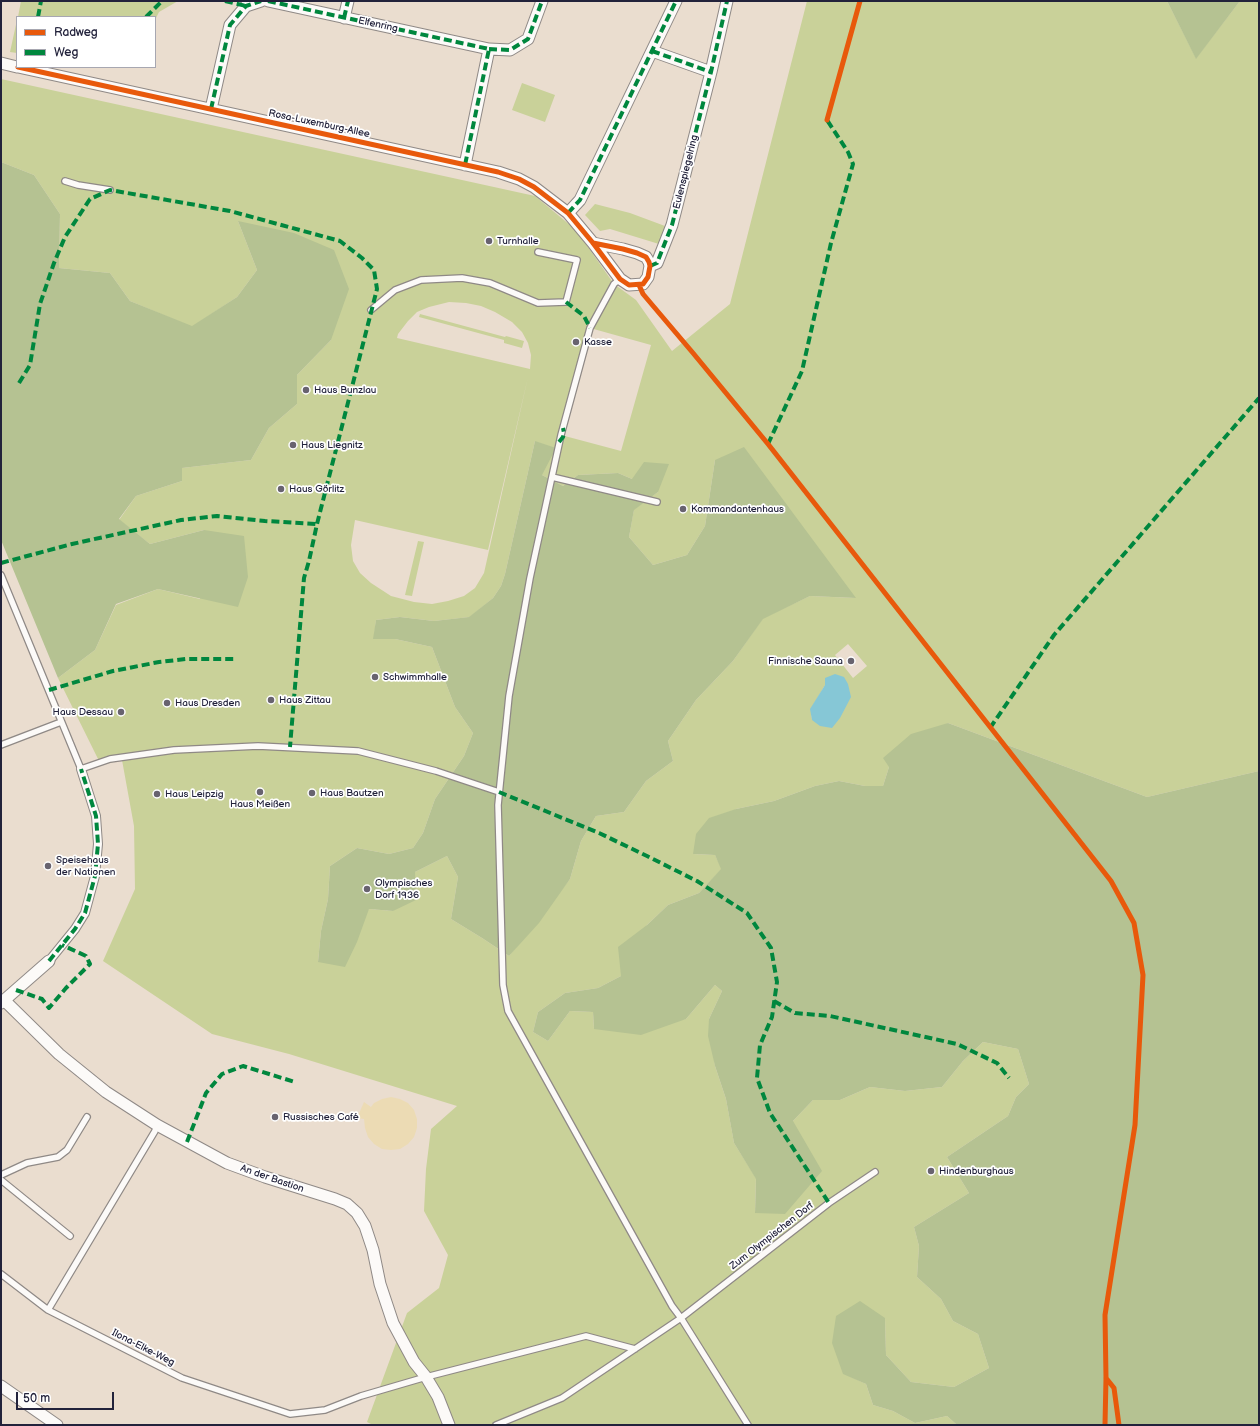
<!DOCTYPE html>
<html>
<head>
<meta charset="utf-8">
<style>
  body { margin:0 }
  #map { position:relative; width:1260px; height:1426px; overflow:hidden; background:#eaddcf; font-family:"Balsamiq Sans",sans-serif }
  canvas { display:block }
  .frame { position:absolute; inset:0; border:2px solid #22223b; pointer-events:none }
  .legend { position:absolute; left:16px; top:16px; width:140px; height:52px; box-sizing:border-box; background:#fff; border:1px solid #a7a7b1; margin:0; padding:5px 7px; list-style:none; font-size:12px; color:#22223b }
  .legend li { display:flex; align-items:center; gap:8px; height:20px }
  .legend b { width:20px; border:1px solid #a7a7b1 }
  .scale { position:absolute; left:16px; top:1392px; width:98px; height:18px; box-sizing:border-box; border:2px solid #22223b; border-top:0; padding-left:5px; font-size:12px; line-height:14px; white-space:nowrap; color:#22223b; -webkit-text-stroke:3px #fff; paint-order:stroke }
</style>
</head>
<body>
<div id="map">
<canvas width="1260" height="1426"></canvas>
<div class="frame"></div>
<ul class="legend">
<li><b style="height:5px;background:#e8590c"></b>Radweg</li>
<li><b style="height:5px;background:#00873e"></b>Weg</li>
</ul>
<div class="scale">50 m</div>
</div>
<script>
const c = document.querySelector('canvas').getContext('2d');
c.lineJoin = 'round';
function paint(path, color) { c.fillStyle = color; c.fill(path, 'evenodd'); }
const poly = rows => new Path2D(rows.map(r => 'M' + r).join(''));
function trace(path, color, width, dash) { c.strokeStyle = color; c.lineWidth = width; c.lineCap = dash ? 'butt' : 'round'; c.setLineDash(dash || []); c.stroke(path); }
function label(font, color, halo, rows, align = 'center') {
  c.font = font + ' "Balsamiq Sans",sans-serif'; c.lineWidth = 3.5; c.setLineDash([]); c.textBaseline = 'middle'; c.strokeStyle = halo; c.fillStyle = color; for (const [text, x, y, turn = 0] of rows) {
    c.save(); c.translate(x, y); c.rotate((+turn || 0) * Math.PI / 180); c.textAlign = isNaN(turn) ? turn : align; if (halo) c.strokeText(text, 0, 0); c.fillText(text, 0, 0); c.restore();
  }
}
const green = poly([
  [21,1,178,1,159,12,155,20,155,17,18,17],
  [807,1,1167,1,1196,58,1240,1,1259,1,1259,771,1147,797,948,723,889,767,883,786,865,786,839,781,815,786,774,801,736,809,693,854,715,855,722,869,699,893,668,905,647,925,621,976,598,988,565,993,538,1012,533,1032,548,1041,570,1011,593,1012,594,1029,686,1019,715,985,722,991,709,1019,715,1066,726,1099,734,1143,756,1178,755,1213,793,1121,813,1100,840,1100,870,1087,905,1091,942,1087,963,1061,983,1042,1018,1049,1029,1084,1016,1097,1008,1116,947,1157,969,1193,914,1227,919,1246,917,1277,941,1299,953,1321,978,1334,989,1368,954,1387,911,1382,886,1355,885,1318,843,1373,866,1384,873,1405,893,1411,915,1423,947,1416,957,1425,373,1425,367,1422,407,1313,439,1288,448,1255,424,1211,426,1169,431,1129,457,1106,289,1054,212,1034,103,961,135,889,134,826,122,760,101,765,58,678,95,650,116,605,158,589,200,599,204,530,150,544,119,520,136,496,182,481,182,468,251,460,269,428,297,404,297,375,331,340,238,221,257,270,237,297,192,327,130,301,110,273,59,268,60,214,34,175,1,162,1,79,535,196,576,230,614,284,636,300,672,351,730,304],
  [449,302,466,303,481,306,495,312,512,322,522,332,528,343,531,355,530,369,397,338,398,334,408,321,417,312,429,307],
  [590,328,651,345,621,451,561,435],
  [528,377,484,573,475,588,464,596,448,601,432,604,414,602,391,596,371,583,360,573,353,561,351,545,355,520,488,550],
  [535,441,542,475,563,486,578,475,618,473,632,479,658,492,634,509,629,537,653,565,687,555,705,526,715,460,855,598,810,596,763,618,733,661,696,700,668,741,673,761,646,781,624,812,596,816,581,841,570,879,509,956,482,938,451,919,458,877,447,856,415,872,393,911,369,909,318,962,321,931,328,899,330,866,357,848,389,854,413,848,423,833,435,799,464,756,473,733,455,707,432,647,395,639,374,639,376,620,400,617,434,621,470,617,493,598,501,586,505,574],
  [848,644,867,666,853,678,835,655],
  [825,685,812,720,811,709],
  [17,20,17,53,10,52],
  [522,83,555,95,545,122,512,110],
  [595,204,630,213,665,226,659,244,610,229,600,231,585,215],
  [420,314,505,337,506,336,524,341,522,348,504,343,504,340,419,317],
  [418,541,424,542,412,596,405,595]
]);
const forest = poly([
  [1167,1,1240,1,1196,59],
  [1,162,34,175,60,214,59,268,110,273,130,301,192,326,237,297,257,270,238,221,294,233,334,250,349,289,331,340,297,375,297,404,269,428,251,460,182,468,182,481,136,496,119,519,150,544,204,530,244,536,248,577,238,607,158,589,116,604,95,650,58,678,1,540],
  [535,441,556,448,542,475,563,486,578,475,618,473,632,479,644,462,669,464,658,492,634,510,629,537,653,565,687,555,705,526,715,460,744,447,856,598,810,596,763,619,733,661,696,700,668,741,673,761,646,781,624,812,596,816,581,841,570,879,539,923,509,956,482,938,451,919,458,877,447,856,415,872,416,900,393,911,369,909,357,942,345,967,318,962,321,931,328,899,330,866,357,848,389,854,413,848,423,833,435,799,464,756,473,733,455,707,432,647,395,639,373,639,376,620,400,617,434,621,469,617,493,598,501,586,505,574],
  [948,723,1147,797,1259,771,1259,1425,957,1425,947,1416,915,1423,893,1411,873,1405,866,1384,843,1374,832,1343,836,1316,860,1301,885,1318,886,1355,911,1382,954,1387,989,1368,978,1334,953,1321,941,1299,917,1277,919,1246,914,1227,969,1193,947,1157,1008,1116,1016,1097,1029,1084,1018,1049,983,1042,963,1061,942,1087,905,1091,870,1087,840,1100,813,1100,793,1121,822,1171,785,1214,755,1213,756,1179,734,1143,726,1099,715,1066,708,1036,709,1019,722,991,715,985,686,1019,641,1035,594,1029,593,1012,570,1011,548,1041,533,1032,538,1012,565,993,598,988,621,976,618,947,647,925,668,905,699,893,721,869,715,855,693,854,696,834,709,818,736,809,774,801,815,786,839,781,865,786,883,786,889,767,883,758,911,734]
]);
const sand = poly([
  [391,1097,400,1099,408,1103,414,1110,417,1119,417,1128,414,1137,408,1144,400,1149,391,1150,382,1149,374,1144,368,1137,365,1128,364,1119,357,1118,364,1102,371,1107,374,1103,382,1099]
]);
const water = poly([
  [835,674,844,677,848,684,851,697,840,718,832,728,820,726,812,720,810,709,825,685,825,678]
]);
const service = poly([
  [65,181,78,185,110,190],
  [620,279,614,284,590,328,561,435,530,578,509,696,498,805,503,985,508,1011,672,1306,681,1318,748,1425],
  [371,310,395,290,421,280,462,278,490,283,538,303,566,302,577,260,538,252],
  [552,477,657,502],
  [1,575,81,769,110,759,174,750,258,746,358,751,436,771,499,792],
  [1,745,61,722],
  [1,1175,27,1163,58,1157,67,1150,87,1117],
  [1,1180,70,1236],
  [1,1274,48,1310,182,1378,290,1414,325,1410,361,1396,426,1377,586,1336,635,1349],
  [48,1310,155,1131,157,1125],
  [496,1425,562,1398,681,1318,829,1203,875,1172]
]);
const pedestrian = poly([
  [49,961,75,929,85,913,95,876,98,844,96,816,81,769]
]);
const minor = poly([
  [268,1,489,49,465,165],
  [344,18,348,1],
  [489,49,510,50,528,39,542,1],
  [652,51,711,72],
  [1,63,17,67],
  [18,67,498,172,519,179,534,187,568,213,593,243,620,279,629,285,643,284,648,277,650,266,649,262,646,257,637,253,623,249,593,243],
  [211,109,230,25,246,6,261,1],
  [568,213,580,200,676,1],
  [650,266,657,263,672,225,711,72,727,1],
  [4,1000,59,1054,106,1092,157,1125,227,1163,265,1177,335,1199,347,1204,357,1213,365,1226,373,1250,380,1284,393,1323,414,1362,426,1377,438,1397,449,1425],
  [1,1003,49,961],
  [1,1386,57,1425]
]);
const quiet = poly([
  [225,1,246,6],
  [268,1,489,49,465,165],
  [38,17,41,1],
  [146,17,162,1],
  [344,18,348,1],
  [489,49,510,50,528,39,542,1],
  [652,51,711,72],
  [211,109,230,25,246,6,261,1],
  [568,213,580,200,676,1],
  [650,266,657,263,672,225,711,72,727,1],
  [566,302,584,316,590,328],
  [19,383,30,365,40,304,54,263,65,237,90,199,110,190,230,211,340,241,362,258,374,270,377,289,317,524,309,561,304,578,290,747],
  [559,442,563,437,564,433,563,428],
  [768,444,802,371,831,243,853,164,848,152,827,120,827,117],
  [1,563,72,544,181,520,217,516,265,521,317,524],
  [49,690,113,671,159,662,186,659,236,659],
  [990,728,1054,635,1259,398],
  [499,792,599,833,647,856,697,881,747,913,771,948,777,982,772,1017,760,1045,757,1078,770,1113,829,1203],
  [49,961,75,929,85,913,95,876,98,844,96,816,81,769],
  [16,990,42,999,49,1008,66,988,90,964,86,956,62,945],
  [774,1001,795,1013,830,1016,957,1044,997,1063,1009,1078],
  [187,1142,206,1093,222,1074,243,1066,295,1082]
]);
const cycleway = poly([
  [18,67,498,172,519,179,534,187,568,213,593,243,620,279,629,285,643,284,648,277,650,266,649,262,646,257,637,253,623,249,593,243],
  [827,120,860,1],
  [639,285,643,294,693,353,768,444,1111,881,1134,923,1143,975,1135,1125,1105,1315,1106,1378,1105,1425],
  [1106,1378,1114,1388,1119,1425]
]);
const markers = [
  [489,241,4,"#68636f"],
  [576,342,4,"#68636f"],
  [306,390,4,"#68636f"],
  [293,445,4,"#68636f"],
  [281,489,4,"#68636f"],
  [683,509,4,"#68636f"],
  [851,661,4,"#68636f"],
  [375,677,4,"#68636f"],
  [271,700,4,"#68636f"],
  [167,703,4,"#68636f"],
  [121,712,4,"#68636f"],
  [260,792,4,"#68636f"],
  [312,793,4,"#68636f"],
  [157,794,4,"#68636f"],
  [48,866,4,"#68636f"],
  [367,889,4,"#68636f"],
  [275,1117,4,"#68636f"],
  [931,1171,4,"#68636f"]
];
const streetNames = [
  ["Elfenring",378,25,12],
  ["Rosa-Luxemburg-Allee",319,124,12],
  ["Eulenspiegelring",686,172,-76],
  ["An der Bastion",272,1179,19],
  ["Zum Olympischen Dorf",772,1236,-38],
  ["Ilona-Elke-Weg",143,1348,27]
];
const poiNames = [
  ["Turnhalle",497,241],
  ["Kasse",584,342],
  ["Haus Bunzlau",314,390],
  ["Haus Liegnitz",301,445],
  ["Haus Görlitz",289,489],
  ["Kommandantenhaus",691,509],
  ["Finnische Sauna",843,661,"right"],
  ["Schwimmhalle",383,677],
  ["Haus Zittau",279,700],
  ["Haus Dresden",175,703],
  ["Haus Dessau",113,712,"right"],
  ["Haus Bautzen",320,793],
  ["Haus Leipzig",165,794],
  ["Haus Meißen",260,804,"center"],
  ["Speisehaus",56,860],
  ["der Nationen",56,872],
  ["Olympisches",375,883],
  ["Dorf 1936",375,895],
  ["Russisches Café",283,1117],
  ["Hindenburghaus",939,1171]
];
paint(green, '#c9d199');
paint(forest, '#b5c292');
paint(sand, '#ecdbb4');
paint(water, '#86c7d6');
trace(service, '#8f8986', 8);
trace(pedestrian, '#8f8986', 10);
trace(minor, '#8f8986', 13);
trace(service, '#fcfaf8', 5.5);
trace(pedestrian, '#fcfaf8', 8);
trace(minor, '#fcfaf8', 11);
trace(quiet, '#00873e', 4, [8, 4]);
trace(cycleway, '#e8590c', 5);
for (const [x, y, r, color] of markers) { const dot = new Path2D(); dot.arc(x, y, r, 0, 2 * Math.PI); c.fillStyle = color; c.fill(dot); trace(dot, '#fff', 1.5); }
label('10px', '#22223b', '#fff', streetNames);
label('10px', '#22223b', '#fff', poiNames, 'left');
</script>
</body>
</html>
